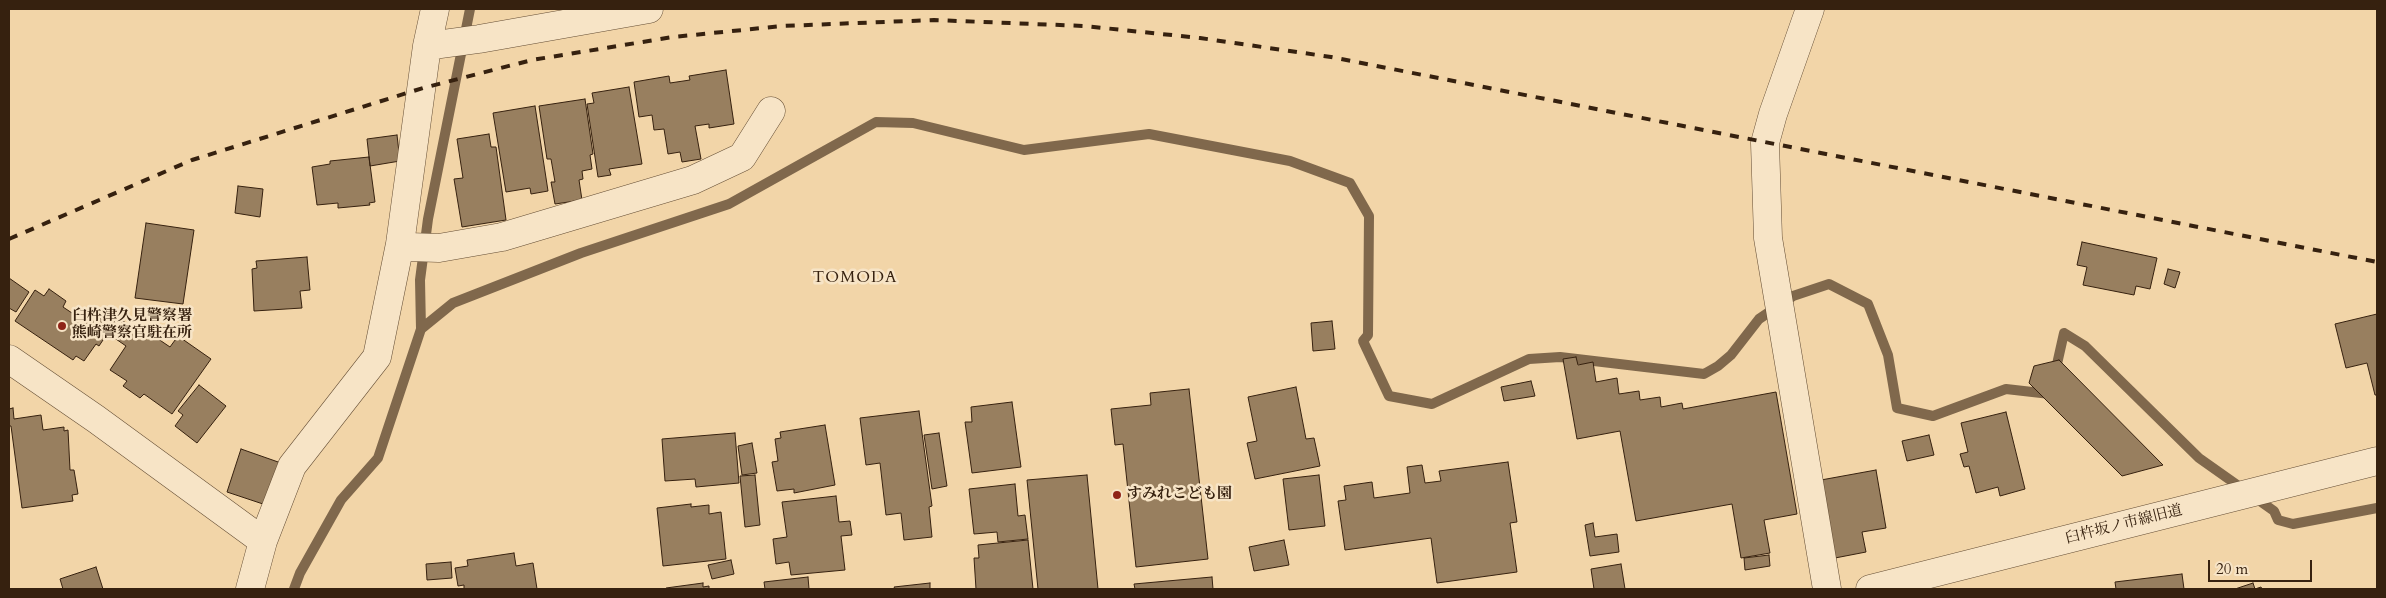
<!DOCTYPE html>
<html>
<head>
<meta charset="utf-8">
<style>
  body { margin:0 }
  #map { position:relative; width:2386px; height:598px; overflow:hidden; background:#f2d5a8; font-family:Cardo,serif }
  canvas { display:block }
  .frame { position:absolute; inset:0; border:10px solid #36210f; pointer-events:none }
  .scale { position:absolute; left:2208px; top:560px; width:104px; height:22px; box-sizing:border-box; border:2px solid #36210f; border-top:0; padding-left:6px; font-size:15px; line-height:18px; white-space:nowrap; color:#36210f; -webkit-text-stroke:4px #f7e4c6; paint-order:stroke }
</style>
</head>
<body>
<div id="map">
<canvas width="2386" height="598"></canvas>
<div class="frame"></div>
<div class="scale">20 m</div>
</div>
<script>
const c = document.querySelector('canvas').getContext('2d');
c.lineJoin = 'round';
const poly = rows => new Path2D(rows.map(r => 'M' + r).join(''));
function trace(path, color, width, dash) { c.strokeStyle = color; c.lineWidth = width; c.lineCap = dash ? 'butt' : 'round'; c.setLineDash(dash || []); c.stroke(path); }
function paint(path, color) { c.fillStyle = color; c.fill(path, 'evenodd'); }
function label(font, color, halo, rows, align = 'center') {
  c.font = font + ' Cardo,"Noto Serif JP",serif'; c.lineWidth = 5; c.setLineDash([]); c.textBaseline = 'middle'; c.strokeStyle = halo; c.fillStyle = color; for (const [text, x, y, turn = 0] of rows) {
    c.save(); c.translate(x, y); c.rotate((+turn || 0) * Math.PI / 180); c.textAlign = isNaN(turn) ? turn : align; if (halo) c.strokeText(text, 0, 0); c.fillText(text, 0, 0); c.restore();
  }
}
const stream = poly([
  [421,329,453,303,581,253,729,204,876,122,913,123,1024,150,1149,134,1290,161,1350,183,1369,216,1368,335,1363,341,1389,396,1432,404,1529,359,1560,357,1704,374,1718,366,1731,355,1759,319,1793,296,1829,284,1868,304,1888,355,1897,408,1933,416,2006,389,2050,394,2051,392],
  [2055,373,2064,333,2085,346,2199,458,2274,511,2278,520,2293,524,2377,508],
  [294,589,300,573,341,500,378,458,421,329,420,280,428,219,470,9]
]);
const building = poly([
  [726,70,734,124,709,128,709,124,695,126,701,159,682,162,680,152,668,154,664,129,654,130,652,115,639,117,634,82,669,76,670,83,690,80,689,76,726,70],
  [629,87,642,164,609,169,611,175,598,177,587,104,594,103,592,93,629,87],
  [585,99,593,154,590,155,592,169,582,171,583,179,579,180,582,200,555,204,551,182,555,182,551,159,547,159,539,106,585,99],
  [535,106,548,191,531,194,530,188,506,192,493,113,535,106],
  [489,134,491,147,496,147,506,220,462,227,454,179,463,178,457,139,489,134],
  [397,135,400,161,370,166,367,139,397,135],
  [369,157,375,202,369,203,370,205,338,208,338,203,317,205,312,167,330,164,330,161,369,157],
  [238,186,263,189,260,217,235,213,238,186],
  [146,223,194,230,183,304,135,298,146,223],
  [2082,242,2157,258,2150,289,2136,286,2134,295,2083,285,2087,267,2077,265,2082,242],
  [307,257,310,290,300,291,302,308,254,311,252,269,257,268,256,261,307,257],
  [2168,269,2180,272,2175,288,2164,284,2168,269],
  [9,278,29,292,16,312,9,308,9,278],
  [49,289,66,301,63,307,75,315,78,311,109,331,99,346,96,344,84,361,76,356,73,360,15,321,35,290,44,296,49,289],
  [103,311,117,317,113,328,99,323,103,311],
  [2377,314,2377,395,2375,395,2367,363,2346,368,2335,324,2377,314],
  [123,321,136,330,139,326,170,347,178,336,211,359,172,414,144,394,140,398,123,386,127,381,110,370,126,346,113,337,123,321],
  [1332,321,1335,349,1313,351,1311,323,1332,321],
  [1576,357,1578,365,1593,362,1596,382,1617,378,1619,394,1639,391,1640,400,1660,397,1661,407,1682,403,1683,409,1776,392,1797,514,1764,520,1770,553,1741,558,1732,504,1636,521,1620,431,1577,439,1563,359,1576,357],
  [2059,360,2163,465,2122,476,2029,383,2034,366,2059,360],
  [1531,381,1535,396,1504,401,1501,387,1531,381],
  [199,385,226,406,197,443,175,426,183,415,178,411,199,385],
  [1296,387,1306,439,1314,438,1320,466,1255,479,1247,443,1257,441,1248,397,1296,387],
  [1189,389,1208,559,1136,567,1123,444,1115,445,1111,409,1151,405,1150,393,1189,389],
  [1012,402,1021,467,972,473,965,422,972,422,971,407,1012,402],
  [13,408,14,419,41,415,43,430,64,427,64,431,68,430,70,470,74,470,78,494,72,495,73,501,22,508,11,426,9,426,9,409,13,408],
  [919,411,932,506,929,507,932,537,904,540,901,513,886,515,880,463,866,465,860,418,919,411],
  [2006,412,2025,489,2000,496,1998,487,1976,493,1969,466,1964,467,1960,454,1968,452,1961,423,2006,412],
  [825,425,835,485,794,493,794,489,777,491,772,462,778,461,775,439,781,438,780,432,825,425],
  [735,433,739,483,696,487,695,479,665,481,662,439,735,433],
  [939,433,947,486,932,489,924,435,939,433],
  [1929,435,1934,455,1907,461,1902,441,1929,435],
  [752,443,757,473,742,475,738,446,752,443],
  [241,449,281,463,266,505,227,492,241,449],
  [1508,462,1517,522,1510,523,1517,572,1437,583,1431,538,1345,550,1338,501,1346,500,1344,486,1372,482,1374,498,1410,493,1407,467,1422,465,1425,483,1441,481,1439,471,1508,462],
  [1876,470,1886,528,1862,532,1866,552,1835,558,1821,480,1876,470],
  [755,475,760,525,745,527,740,476,755,475],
  [1087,475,1098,589,1038,589,1027,480,1087,475],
  [1319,475,1325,526,1289,530,1283,479,1319,475],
  [1015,484,1018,516,1025,515,1028,539,998,542,997,532,974,534,969,489,1015,484],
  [836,496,839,522,850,521,852,535,841,536,845,570,791,575,789,562,776,564,773,539,787,537,782,502,836,496],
  [691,504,691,507,709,505,709,514,721,512,726,559,663,566,657,508,691,504],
  [1593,523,1595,537,1617,534,1619,552,1590,556,1585,525,1593,523],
  [1028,540,1033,589,976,589,974,558,979,558,978,545,1028,540],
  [1284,540,1289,565,1254,571,1249,547,1284,540],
  [514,553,516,566,533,563,537,589,464,589,464,585,458,586,455,568,468,566,467,560,514,553],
  [1769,555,1770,566,1745,570,1744,558,1769,555],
  [731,560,734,574,712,579,708,565,731,560],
  [451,562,452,578,427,580,426,564,451,562],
  [1621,564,1625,589,1594,589,1591,569,1621,564],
  [96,567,103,589,63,589,60,579,96,567],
  [2182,574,2184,589,2116,589,2115,582,2182,574],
  [808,577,809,589,765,589,764,582,808,577],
  [1212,577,1213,589,1135,589,1134,584,1212,577],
  [703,583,703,587,709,586,709,589,666,589,666,588,703,583],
  [930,583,930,589,895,589,894,587,930,583],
  [2253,583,2255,589,2261,587,2262,589,2235,589,2253,583]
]);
const minor = poly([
  [1810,9,1773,114,1765,143,1768,238,1827,589],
  [427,46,479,39,649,9],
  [400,244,409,247,439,248,502,237,693,180,742,157,771,111],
  [9,359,96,419,263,541],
  [250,589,263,541,292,466,377,357,400,244,427,46,435,9],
  [1870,589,2377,461]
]);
const rail = poly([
  [9,239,192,160,423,88,532,60,673,37,782,26,934,20,1084,26,1200,38,1331,57,2377,262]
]);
const markers = [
  [62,326,5,"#8f2418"],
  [1117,495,5,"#8f2418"]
];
const poiNames = [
  ["臼杵津久見警察署",72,317],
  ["熊崎警察官駐在所",72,334],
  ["すみれこども園",1127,495]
];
const streetNames = [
  ["臼杵坂ノ市線旧道",2124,525,-14]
];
const neighbourhoodNames = [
  ["TOMODA",855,278]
];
trace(stream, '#80684c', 10);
paint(building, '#987f5f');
trace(building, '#36210f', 1);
trace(minor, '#654e35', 29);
trace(minor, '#f7e4c6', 28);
trace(rail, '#36210f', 4, [9, 9]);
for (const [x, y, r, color] of markers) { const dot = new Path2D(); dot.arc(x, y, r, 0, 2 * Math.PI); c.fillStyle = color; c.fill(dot); trace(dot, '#f7e4c6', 2); }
label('bold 15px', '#36210f', '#f7e4c6', poiNames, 'left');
label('15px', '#36210f', '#f7e4c6', streetNames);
c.letterSpacing = '1px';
label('16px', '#36210f', '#f7e4c6', neighbourhoodNames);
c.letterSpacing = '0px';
</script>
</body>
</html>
